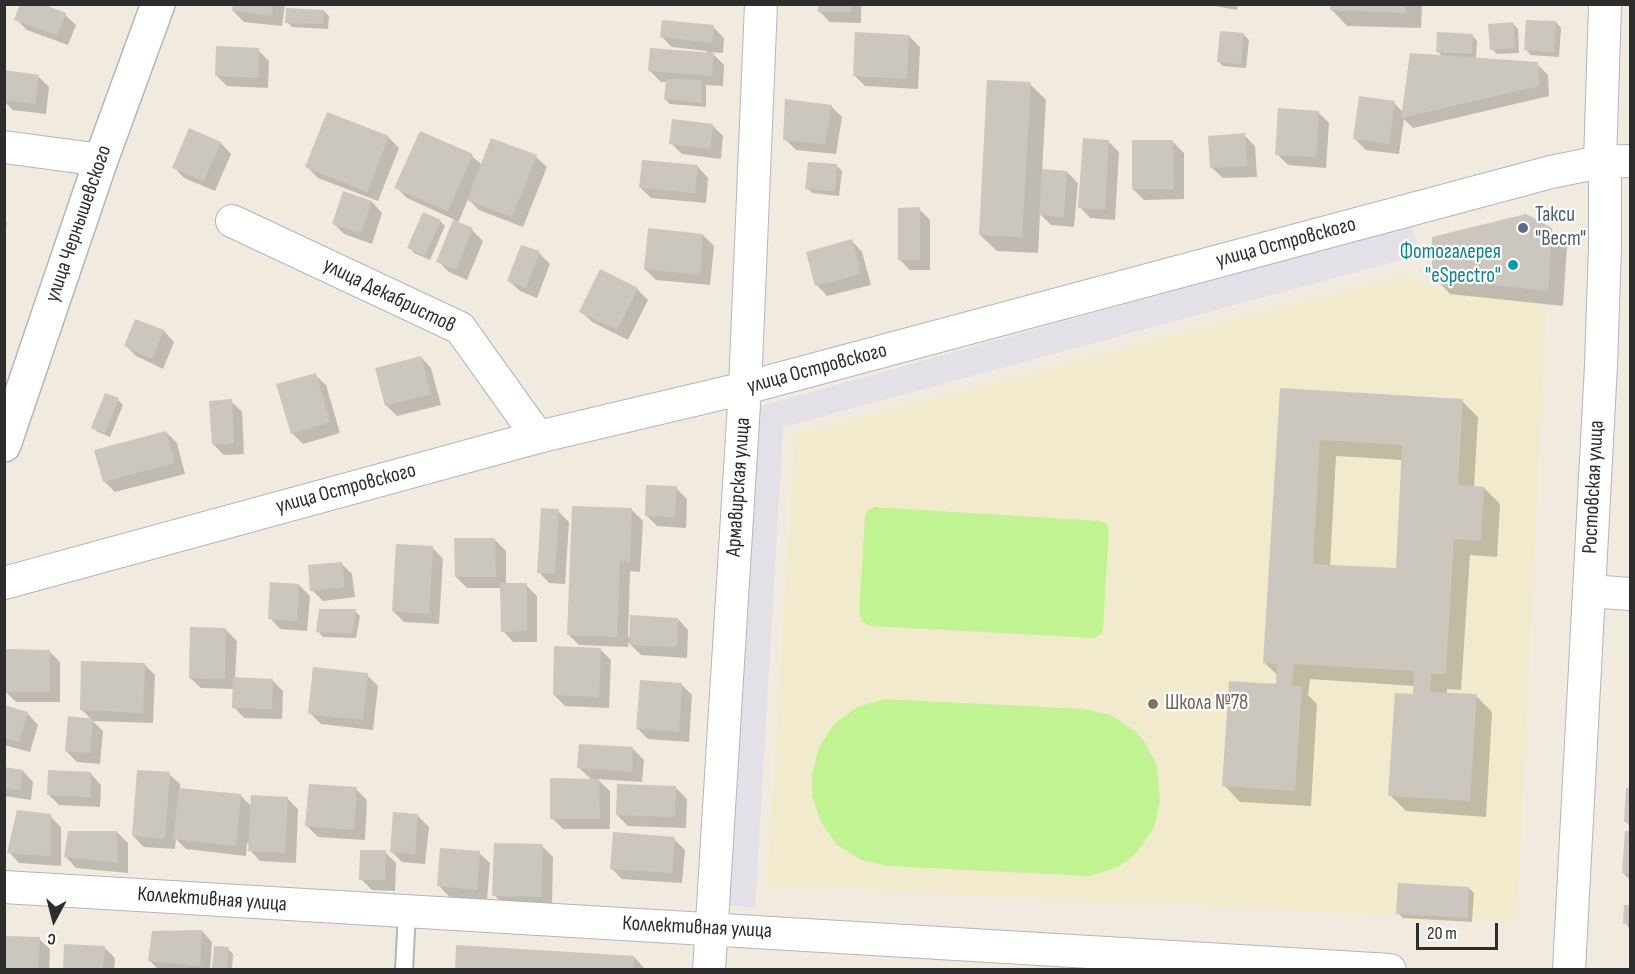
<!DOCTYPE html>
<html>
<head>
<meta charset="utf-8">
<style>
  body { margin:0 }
  #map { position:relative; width:1635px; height:974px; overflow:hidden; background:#f0eadf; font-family:"Sofia Sans Condensed",sans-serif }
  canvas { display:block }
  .frame { position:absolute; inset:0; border:6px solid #2d2d2d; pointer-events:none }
  .north { position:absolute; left:24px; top:890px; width:60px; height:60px; -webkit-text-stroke:4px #fff; paint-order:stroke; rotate:187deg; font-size:16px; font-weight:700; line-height:24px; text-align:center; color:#2d2d2d }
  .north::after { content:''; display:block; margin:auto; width:21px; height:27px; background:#2d2d2d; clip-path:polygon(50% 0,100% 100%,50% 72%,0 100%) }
  .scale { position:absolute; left:1416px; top:923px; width:82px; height:27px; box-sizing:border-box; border:3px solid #2d2d2d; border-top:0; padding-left:8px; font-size:18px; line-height:21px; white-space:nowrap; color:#2d2d2d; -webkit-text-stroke:4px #fff; paint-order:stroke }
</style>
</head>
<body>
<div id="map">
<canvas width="1635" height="974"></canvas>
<div class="frame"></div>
<div class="north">С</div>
<div class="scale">20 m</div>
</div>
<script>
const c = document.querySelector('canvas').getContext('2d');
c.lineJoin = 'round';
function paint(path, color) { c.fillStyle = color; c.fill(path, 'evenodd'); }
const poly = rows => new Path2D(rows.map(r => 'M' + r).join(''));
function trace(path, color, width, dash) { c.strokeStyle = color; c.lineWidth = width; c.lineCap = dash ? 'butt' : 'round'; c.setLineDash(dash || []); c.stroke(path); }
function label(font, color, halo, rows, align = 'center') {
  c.font = font + ' "Sofia Sans Condensed",sans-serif'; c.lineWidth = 4.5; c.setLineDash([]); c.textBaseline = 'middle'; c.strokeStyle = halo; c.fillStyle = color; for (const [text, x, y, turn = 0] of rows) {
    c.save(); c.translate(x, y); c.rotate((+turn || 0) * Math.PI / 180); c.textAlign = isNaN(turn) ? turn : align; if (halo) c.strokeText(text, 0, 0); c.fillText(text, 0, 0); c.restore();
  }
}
const industrial = poly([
  [1412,224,1419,255,783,427,755,908,728,905,758,407]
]);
const education = poly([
  [1405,275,1434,287,1517,297,1546,309,1517,922,767,885,795,435]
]);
const pitch = poly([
  [874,507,1100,521,1107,524,1109,531,1103,629,1101,634,1095,638,870,626,861,621,859,612,865,517,868,510],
  [884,699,1084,709,1111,715,1135,731,1144,741,1157,766,1160,801,1154,828,1138,851,1127,861,1116,868,1089,876,888,866,861,860,837,845,821,822,812,796,812,775,819,747,834,724,857,707]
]);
const shadow = poly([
  [234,4,285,4,282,26,244,22,233,11],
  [318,4,367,4,367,6,319,5],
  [819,4,861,4,861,23,830,22,819,11],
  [1203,4,1237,4,1237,10],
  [1331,4,1422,4,1421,28,1347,26,1331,9],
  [324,11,329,16,328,29,292,27,287,22],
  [65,15,76,25,68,45,27,30,16,19],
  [1556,22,1561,28,1559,57,1531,55,1526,50],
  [1513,24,1518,29,1519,53,1497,54,1492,49],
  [713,27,724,38,723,53,711,52,724,65,723,86,706,85,706,107,670,104,665,99,667,82,661,82,650,71,706,54,707,51,672,47,661,36],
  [1244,35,1249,40,1246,68,1223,66,1218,61],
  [1472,35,1477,41,1476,59,1537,64,1548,75,1549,96,1413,128,1404,119,1399,154,1366,150,1355,139,1394,103,1403,112,1443,57,1438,52],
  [909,36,920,47,918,89,865,86,854,75],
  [258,50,269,61,268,88,227,86,216,75],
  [38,76,49,87,46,114,13,110,4,101,4,84],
  [1030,84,1046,100,1042,171,1067,172,1078,183,1074,227,1051,225,1040,214,1038,253,997,251,980,235],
  [831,106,842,117,836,154,796,150,785,139],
  [1318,112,1329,123,1326,168,1288,165,1277,154],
  [712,125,723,136,721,159,682,154,671,143],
  [1244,135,1255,146,1257,177,1223,178,1212,168],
  [388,137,399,148,378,201,318,178,307,167],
  [1108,141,1119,152,1115,220,1090,218,1080,207],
  [1173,142,1184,153,1184,199,1144,200,1133,189],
  [221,143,231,154,215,191,184,178,174,167],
  [472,156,482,165,536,157,547,167,523,227,479,210,468,199,458,223,472,230,483,241,467,280,449,272,438,261,455,220,407,198,396,187],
  [837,166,842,171,839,196,812,193,807,188],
  [698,167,708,178,706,203,651,198,640,187],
  [344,193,372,202,382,213,372,244,344,234,333,223],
  [919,209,930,220,930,270,910,270,899,259],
  [4,220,7,223,4,239],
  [440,221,445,226,430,260,414,253,409,247],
  [1551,230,1567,246,1563,306,1450,294,1434,277],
  [703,235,714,246,710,285,656,280,645,269],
  [852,241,862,252,871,285,827,296,817,285],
  [539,253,550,264,537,298,520,291,509,281],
  [637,289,648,300,628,340,592,322,581,311],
  [164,331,174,342,163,369,136,356,125,345],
  [421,357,431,368,441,405,397,416,386,405],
  [315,375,326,385,340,433,303,444,292,433],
  [1282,390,1462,401,1478,417,1474,487,1484,488,1500,504,1497,557,1470,555,1461,690,1447,689,1447,694,1476,696,1492,712,1486,817,1406,811,1390,795,1415,686,1310,679,1308,695,1317,704,1311,806,1240,802,1224,785,1278,686,1278,676,1264,662],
  [1336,456,1403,460,1397,570,1330,566],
  [118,400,123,405,110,437,98,432,92,427],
  [231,401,242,412,244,454,224,455,213,444],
  [166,432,177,443,185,474,115,492,104,481],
  [676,488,687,499,686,528,657,526,646,515],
  [632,510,643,521,640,572,630,571,628,637,678,619,688,630,687,658,641,655,628,642,628,647,579,645,568,634],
  [558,511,569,522,565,584,549,583,539,572],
  [495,540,506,551,506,585,526,585,537,596,537,642,513,642,503,631,502,588,467,588,456,577],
  [433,548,443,559,439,624,404,622,393,611],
  [341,563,352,574,355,597,323,601,312,590],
  [299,585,310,596,307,631,280,629,270,618],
  [355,611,360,616,356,638,323,637,318,631],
  [226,630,237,641,235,679,272,680,283,691,282,719,244,718,234,707,234,689,201,688,190,678],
  [600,649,611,660,609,708,565,706,554,695],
  [49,651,60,662,60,702,16,702,5,691],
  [144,664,155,675,153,723,93,721,103,731,100,764,77,762,66,751,92,720,82,710],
  [367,675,378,686,373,730,321,724,310,713],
  [681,684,692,695,689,742,648,739,637,728],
  [4,707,28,714,38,725,30,752,4,745],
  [633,749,644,760,642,782,597,779,610,791,610,829,563,829,552,818,592,780,579,768],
  [4,769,23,771,33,782,31,800,4,796],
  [91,774,101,785,100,807,59,805,48,794],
  [169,774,180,784,180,789,241,796,252,807,287,798,298,809,296,863,260,861,250,850,250,843,247,843,246,856,186,849,176,839,175,849,144,847,133,836],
  [676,788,687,799,686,828,628,826,617,815],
  [356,789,367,800,365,840,318,837,307,826],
  [1627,789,1630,789,1630,826,1625,821],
  [50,816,61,827,61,866,19,863,9,852],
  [418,816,429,827,425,864,402,862,391,851],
  [117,832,128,843,128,873,76,868,66,857],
  [1626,832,1630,833,1630,880,1623,873],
  [674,839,685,850,682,883,622,879,611,868],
  [542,846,553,857,552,908,505,906,494,895],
  [385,852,396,863,395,891,372,890,361,879],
  [479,853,490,863,487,900,450,897,439,886],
  [1469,888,1474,893,1472,922,1403,918,1398,913],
  [1626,906,1630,907,1630,929,1625,923],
  [202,931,212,942,210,970,159,970,150,961],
  [39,939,50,949,49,970,4,970],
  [104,947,115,958,114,970,64,970],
  [228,949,233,954,232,970,214,970],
  [634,957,646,970,456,970]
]);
const building = poly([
  [20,4,42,4,66,13,57,35,14,20],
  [233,4,273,4,272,16,232,11],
  [818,4,851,4,851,12,818,12],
  [1330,4,1406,4,1406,13,1330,10],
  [286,8,324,10,323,24,285,23],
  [662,20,714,25,712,43,660,37],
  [1526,20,1556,21,1554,52,1524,50],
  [1513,22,1515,48,1490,50,1488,24],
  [1220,31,1244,33,1241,64,1217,62],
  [855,32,909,35,907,79,853,76],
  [1437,32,1473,34,1472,54,1436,52],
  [216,46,259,48,258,78,215,76],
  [650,48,714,53,712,76,648,71],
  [1410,53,1538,62,1539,86,1401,118],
  [4,70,39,75,35,104,4,100],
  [666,79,701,80,702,103,664,99],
  [987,80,1031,82,1022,237,979,235],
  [1359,96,1395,101,1389,144,1353,139],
  [785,99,832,105,825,144,783,140],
  [1278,108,1319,111,1316,157,1275,155],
  [327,112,389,136,367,192,305,167],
  [672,119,713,124,710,149,669,144],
  [189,128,221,142,204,181,172,168],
  [420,131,473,154,448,211,394,188],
  [1245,133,1247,166,1210,168,1208,136],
  [491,138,537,155,512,217,467,200],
  [1083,138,1109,140,1105,210,1078,208],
  [1132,140,1173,140,1174,189,1132,189],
  [642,160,698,165,695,193,639,188],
  [808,162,837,164,835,191,805,189],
  [1042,169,1067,171,1064,217,1039,215],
  [343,191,372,201,361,234,332,224],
  [920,207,920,260,898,260,898,208],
  [423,212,441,220,425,256,407,248],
  [1526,214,1552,228,1548,291,1432,278,1432,237],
  [453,220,473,228,456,270,436,262],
  [648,228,703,234,700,275,644,269],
  [852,239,861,274,815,286,806,252],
  [521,245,540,251,526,288,507,281],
  [600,269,638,288,617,330,579,312],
  [135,319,164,330,152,359,124,346],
  [421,356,431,394,385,406,375,368],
  [316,373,330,422,291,434,276,384],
  [1280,388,1463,399,1458,485,1484,487,1481,541,1454,539,1446,674,1431,674,1430,692,1477,694,1470,801,1388,796,1395,693,1413,694,1414,671,1294,664,1292,686,1302,686,1295,791,1222,786,1229,681,1276,684,1277,664,1263,663],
  [1320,440,1402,445,1396,568,1313,564],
  [105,393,119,398,105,433,91,428],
  [232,399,234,443,212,445,209,401],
  [166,431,175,463,103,482,94,450],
  [646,485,677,486,675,517,645,516],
  [572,506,632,508,630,562,620,561,617,637,567,635],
  [541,508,559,509,555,574,537,573],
  [454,538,495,538,496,577,455,577],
  [396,544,433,546,429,614,392,611],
  [342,562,345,587,310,591,308,565],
  [270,582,299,584,297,621,268,619],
  [500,583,527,583,527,631,501,632],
  [319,609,356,609,352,634,316,632],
  [630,615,678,618,677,647,629,645],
  [190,627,226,628,225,679,189,678],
  [554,646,601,648,599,697,553,695],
  [4,649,50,650,50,692,4,692],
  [81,661,145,663,143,713,80,710],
  [313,667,368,673,363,720,308,714],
  [233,677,273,679,272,709,232,708],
  [640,680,682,683,679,732,636,729],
  [4,705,28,712,19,742,4,738],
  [68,716,93,719,90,753,65,751],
  [579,744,633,747,632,772,577,768],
  [4,767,23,770,20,790,4,788],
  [48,770,91,772,90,797,47,795],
  [137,770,170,772,165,839,132,836],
  [550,778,599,779,600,819,550,819],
  [309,784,357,787,354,830,305,826],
  [617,784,676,786,675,817,616,815],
  [179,788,241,794,236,846,173,839],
  [1626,788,1630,788,1630,822,1624,822],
  [251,795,288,797,285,853,248,851],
  [17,810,51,814,51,856,7,853],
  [393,812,418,814,415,854,390,852],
  [68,831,117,831,118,863,64,857],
  [1625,831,1630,831,1630,874,1622,873],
  [613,832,675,837,672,873,610,869],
  [494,843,543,844,541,897,492,896],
  [440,848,480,851,477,890,437,886],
  [360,850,386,850,385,880,359,880],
  [1398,883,1469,887,1468,918,1396,914],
  [1624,905,1630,905,1630,924,1623,924],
  [202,930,200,966,148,961,152,931],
  [4,936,40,937,38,970,4,970],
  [64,944,105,946,103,970,63,970],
  [456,945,634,956,634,970,455,970],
  [214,946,229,947,227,970,212,970]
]);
const service = poly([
  [404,970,407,912]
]);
const minor = poly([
  [4,147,101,160],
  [232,221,460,328,538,437],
  [4,583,538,437,745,388,1551,172,1600,162,1630,161],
  [1589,591,1630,594],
  [4,887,1390,970],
  [709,970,745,388,761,4],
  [1569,970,1601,365,1605,247,1605,181,1600,162,1605,4]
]);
const tertiary = poly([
  [4,445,101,160,158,4]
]);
const markers = [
  [1523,228,6,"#5c6f8a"],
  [1513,265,6,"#0f9aa8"],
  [1153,704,6,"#8d6e63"]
];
const serviceNames = [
  ["Такси",1535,216],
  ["\"Вест\"",1535,240]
];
const streetNames = [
  ["улица Чернышевского",79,224,-71],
  ["улица Островского",1286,243,-15],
  ["улица Декабристов",389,296,26],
  ["улица Островского",817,369,-15],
  ["Армавирская улица",739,487,-86],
  ["Ростовская улица",1594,487,-87],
  ["улица Островского",346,489,-15],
  ["Коллективная улица",212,900,4],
  ["Коллективная улица",697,928,3]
];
const cultureNames = [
  ["Фотогалерея",1501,253],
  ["\"eSpectro\"",1501,277]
];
const educationNames = [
  ["Школа №78",1165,704]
];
paint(industrial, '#e3e0e8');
paint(education, '#f2eacd');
paint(pitch, '#c1f392');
paint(shadow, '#0003');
paint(building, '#cbc7be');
trace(service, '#b3b4c2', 20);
trace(minor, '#b3b4c2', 34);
trace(tertiary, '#b3b4c2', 36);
trace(service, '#fff', 16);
trace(minor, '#fff', 32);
trace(tertiary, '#fff', 33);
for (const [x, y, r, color] of markers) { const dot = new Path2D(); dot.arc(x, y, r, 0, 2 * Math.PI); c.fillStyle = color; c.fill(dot); trace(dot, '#fff', 2); }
label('21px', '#4e5e75', '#fff', serviceNames, 'left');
label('21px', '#2d2d2d', '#fff', streetNames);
label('21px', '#0d838f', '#fff', cultureNames, 'right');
label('21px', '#785e54', '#fff', educationNames, 'left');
</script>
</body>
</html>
